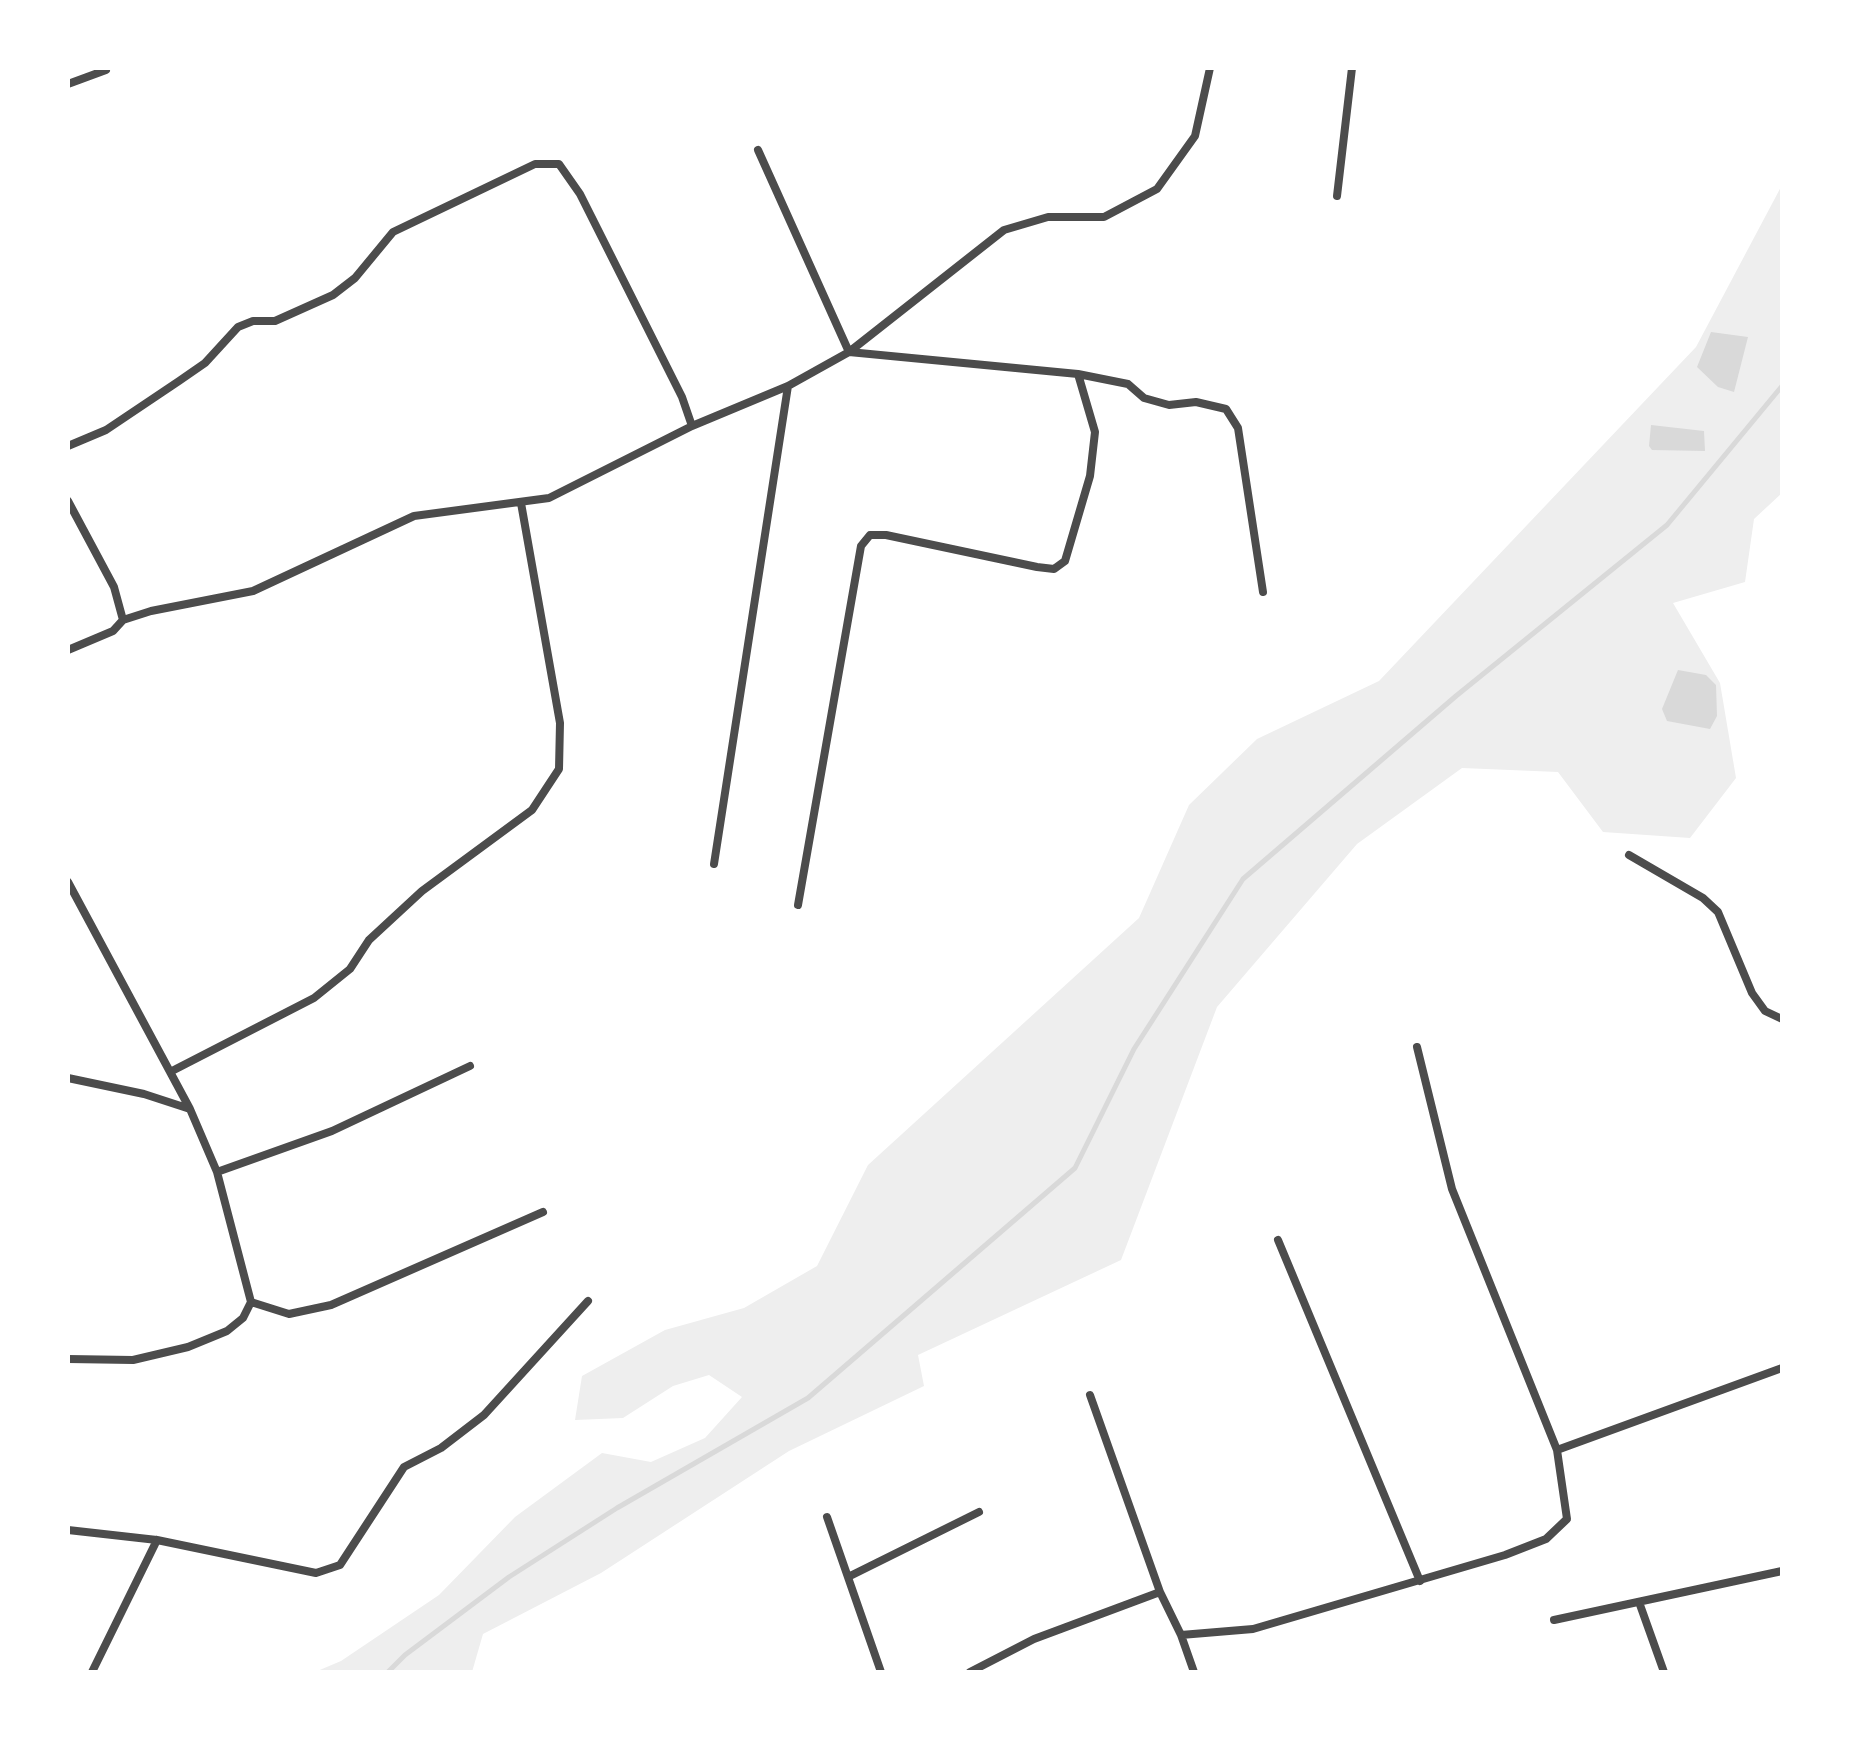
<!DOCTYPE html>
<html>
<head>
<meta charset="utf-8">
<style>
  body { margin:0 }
  #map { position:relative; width:1850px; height:1740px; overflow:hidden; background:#fff; font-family:Cabin,sans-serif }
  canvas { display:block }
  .frame { position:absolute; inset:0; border:70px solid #fff; pointer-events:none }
</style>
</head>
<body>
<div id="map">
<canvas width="1850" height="1740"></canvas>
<div class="frame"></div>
</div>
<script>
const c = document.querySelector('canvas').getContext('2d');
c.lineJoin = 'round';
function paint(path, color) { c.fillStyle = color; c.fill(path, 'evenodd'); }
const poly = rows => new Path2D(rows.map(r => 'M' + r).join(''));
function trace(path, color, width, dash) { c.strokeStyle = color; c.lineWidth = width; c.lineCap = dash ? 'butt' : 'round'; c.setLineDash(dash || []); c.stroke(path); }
const green = poly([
  [1782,185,1782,493,1754,519,1745,582,1673,603,1720,683,1736,778,1690,838,1603,832,1558,772,1462,768,1357,844,1217,1007,1121,1260,918,1355,924,1386,789,1451,601,1573,483,1634,472,1672,315,1672,341,1661,439,1595,515,1517,602,1453,651,1462,705,1438,742,1397,709,1375,673,1386,623,1418,575,1420,582,1376,665,1330,744,1308,817,1266,868,1165,1139,918,1189,805,1257,739,1379,681,1696,347]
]);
const water = poly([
  [1711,332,1748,337,1734,392,1718,387,1697,367],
  [1651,425,1704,431,1705,451,1652,450,1649,446],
  [1678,670,1706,675,1716,685,1717,716,1710,729,1667,721,1662,709]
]);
const stream = poly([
  [388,1672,405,1655,509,1577,617,1508,808,1398,1075,1168,1134,1049,1243,879,1456,696,1667,525,1782,386]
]);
const minor = poly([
  [68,84,106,70],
  [758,150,849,352,1078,374,1128,384,1144,398,1169,405,1196,402,1226,409,1238,428,1263,592],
  [1337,196,1352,68],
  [692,426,788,386,849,352,1004,230,1048,217,1104,217,1157,189,1195,136,1210,68],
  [68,446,106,430,179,381,205,363,238,327,253,321,275,321,333,295,355,278,393,232,535,164,559,164,580,194,682,397,692,426,549,498,414,516,253,591,151,611,123,620,113,631,68,650],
  [68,501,114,587,123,620],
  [1629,855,1703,898,1718,912,1752,993,1765,1011,1782,1019],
  [714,864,788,386],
  [68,882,190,1109],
  [798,905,861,546,870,535,886,535,1037,567,1054,569,1065,561,1090,476,1095,432,1078,374],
  [170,1072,314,998,350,969,369,940,422,891,532,810,559,769,560,723,521,503],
  [68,1078,144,1094,190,1109,217,1172,251,1302,243,1318,227,1331,188,1347,133,1360,68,1359],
  [217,1172,332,1131,470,1066],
  [1278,1240,1420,1581],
  [251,1302,289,1314,331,1305,543,1212],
  [1090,1395,1160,1592],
  [1557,1450,1782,1368],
  [827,1517,881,1672],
  [68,1530,157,1540,316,1573,340,1565,404,1467,441,1448,484,1415,588,1301],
  [848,1577,979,1512],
  [1639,1602,1664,1672],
  [1554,1620,1782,1571],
  [1181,1635,1194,1672],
  [92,1672,157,1540],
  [970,1672,1034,1639,1160,1592,1181,1635,1253,1629,1505,1555,1546,1539,1567,1519,1557,1450,1452,1189,1417,1047]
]);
paint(green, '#eee');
paint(water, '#d9d9d9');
trace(stream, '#d9d9d9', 5);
trace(minor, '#4c4c4c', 8);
</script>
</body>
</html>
